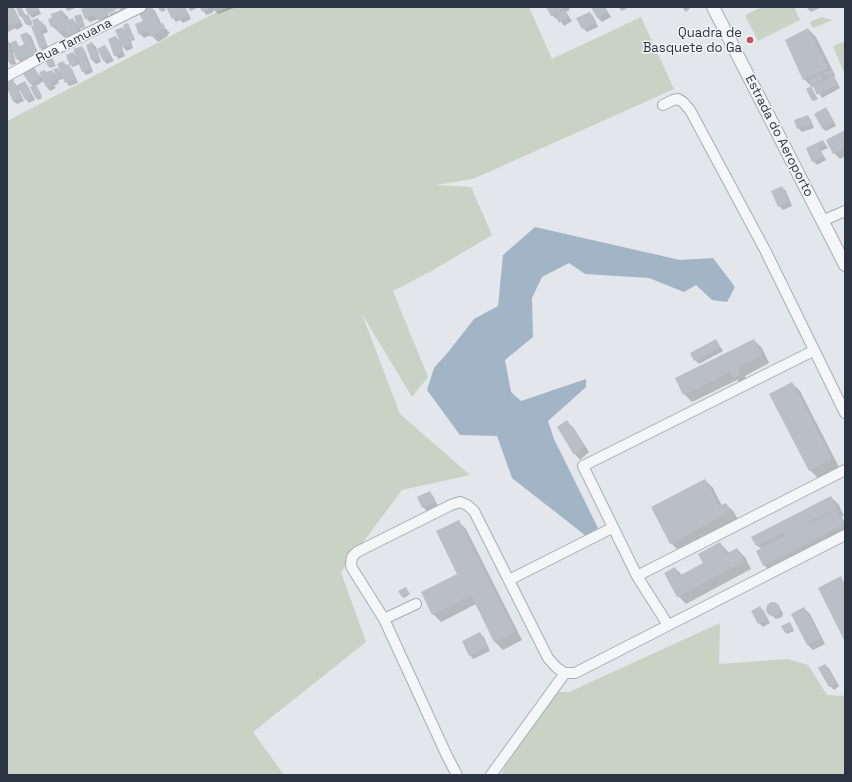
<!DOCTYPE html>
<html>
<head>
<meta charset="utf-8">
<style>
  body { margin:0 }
  #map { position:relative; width:852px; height:782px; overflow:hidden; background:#e3e6ea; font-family:"Space Grotesk",sans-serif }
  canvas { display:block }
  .frame { position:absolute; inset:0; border:8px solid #2c3441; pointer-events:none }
</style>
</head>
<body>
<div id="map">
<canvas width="852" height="782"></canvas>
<div class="frame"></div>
</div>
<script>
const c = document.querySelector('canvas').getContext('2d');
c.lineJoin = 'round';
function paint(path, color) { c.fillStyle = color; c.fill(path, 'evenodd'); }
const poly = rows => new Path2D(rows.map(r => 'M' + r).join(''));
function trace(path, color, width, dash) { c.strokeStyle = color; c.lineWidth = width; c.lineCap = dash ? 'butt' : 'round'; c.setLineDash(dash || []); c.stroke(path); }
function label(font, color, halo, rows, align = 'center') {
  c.font = font + ' "Space Grotesk",sans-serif'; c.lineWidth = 3; c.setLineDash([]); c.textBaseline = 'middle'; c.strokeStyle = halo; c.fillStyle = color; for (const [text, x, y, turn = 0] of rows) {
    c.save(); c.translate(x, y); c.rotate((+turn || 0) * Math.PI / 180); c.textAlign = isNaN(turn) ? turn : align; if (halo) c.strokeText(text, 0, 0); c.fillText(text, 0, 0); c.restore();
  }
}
const green = poly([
  [229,7,529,7,552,59,641,17,674,89,473,179,435,185,471,187,492,235,435,269,393,291,428,377,412,397,362,314,400,414,470,475,402,490,341,572,366,642,253,732,284,775,7,775,7,121,211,15],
  [762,7,794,7,800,20,758,41,745,15],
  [821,17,833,20,813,28,810,22],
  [845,41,845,75,833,46],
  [720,623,719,664,787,659,808,665,827,695,845,696,845,775,502,775,503,769,555,692,569,692]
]);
const water = poly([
  [535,227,680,260,713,258,735,287,727,302,712,300,696,285,684,292,649,278,585,274,569,263,542,277,532,298,533,337,505,360,511,392,521,401,586,379,586,387,548,421,554,439,598,528,586,536,512,478,497,436,460,435,427,390,434,368,449,351,474,319,498,306,503,255]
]);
const shadow = poly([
  [11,7,15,10,23,26,17,30,15,28,8,32,7,9],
  [26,7,38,7,41,14,32,18,29,14],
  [64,7,75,7,75,8,68,11],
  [89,7,91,7,95,11,93,7,126,7,126,8,117,12,118,14,112,17,109,14,120,10,119,8,108,12,108,14,107,12,110,19,102,23,98,19,90,22,86,18],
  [146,7,151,7,155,11,162,25,170,33,167,35,168,36,158,42,151,35,144,38,140,34,144,21],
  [159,7,164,7,166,10,162,12],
  [167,7,185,7,191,19,183,23,180,20,176,22,173,18],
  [187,7,196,7,197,8,191,11],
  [201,7,236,7,218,14,214,10,212,13,206,15],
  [547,7,568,7,570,10,566,12,572,21,564,26,558,18,556,19,552,15],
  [592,7,605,7,611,17,602,22,598,18],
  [618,7,629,7,622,11],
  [682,7,691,7,686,12],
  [806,7,822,7,811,12],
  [22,9,26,16,28,15,33,24,29,26,21,16],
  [62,11,68,17,69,21,72,19,78,25,80,15,82,17,85,27,80,29,83,39,75,42,70,36,65,38,52,26],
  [590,13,593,16,598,27,587,32,583,28],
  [38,19,41,23,42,23,46,26,48,32,43,34,49,50,44,52,41,48,34,26],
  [128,24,135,40,131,41,133,48,127,51,121,45,125,56,119,59,115,55,116,37,122,43,123,28,127,32],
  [808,29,816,37,835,75,835,77,834,77,840,88,822,98,814,86,811,88,818,99,814,101,807,90,812,87,804,79,787,40],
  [27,33,31,36,40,58,21,62,17,59,14,52,13,52,16,64,11,65,7,59,7,39,10,44,16,42,20,47,25,45],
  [92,43,96,47,101,62,96,64,92,60,87,45],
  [105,46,108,50,114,61,107,64,104,61],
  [82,47,85,51,93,72,86,75,83,71,80,64,72,67,67,56,73,53,78,58],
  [52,58,56,66,50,68,49,66],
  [63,62,72,69,78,83,69,86,64,78,58,81,59,83,54,86,56,88,50,91,47,87,44,81,36,86,42,98,38,100,33,87,25,74,34,69,41,77,52,71,57,76,57,69,62,73],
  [13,80,17,86,25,83,28,86,35,100,29,103,26,99,21,90,19,91,24,101,17,104,13,101,7,86,7,82],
  [826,108,829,112,836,126,826,131,822,128],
  [808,116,811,120,814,128,802,132,798,128],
  [845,131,845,156,840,159,834,153],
  [823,141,828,148,821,151,826,160,817,165,813,161,807,149],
  [782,187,786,191,792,206,783,210,779,206],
  [716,340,723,351,699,364,695,360],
  [754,340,762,348,769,363,745,376,748,382,741,385,737,380,692,402,684,394,676,379],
  [792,383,800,391,839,467,818,478,810,470],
  [567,422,573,427,589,452,580,460,575,454],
  [705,480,713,488,722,506,726,504,734,512,738,520,679,551,671,543],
  [430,493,433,496,438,506,427,511,423,507,419,498],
  [831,497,839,505,844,516,841,517,845,522,845,536,772,573,764,565,761,549,757,545],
  [458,521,466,529,522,640,503,650,495,642,476,604,441,622,433,614,459,574],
  [720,543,729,553,737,549,745,557,751,569,686,604,678,596,675,568,682,575,705,563],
  [407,590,410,594,404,598,402,596],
  [772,603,776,604,780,608,783,613,782,617,776,619,769,613,767,610,768,606],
  [760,607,764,611,770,623,763,627,759,623],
  [804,608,810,614,825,644,813,650,807,644],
  [791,624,794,631,787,634,786,632],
  [480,633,484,637,490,651,473,659,470,655],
  [825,665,829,668,839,686,834,690,830,686]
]);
const building = poly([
  [9,7,13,7,20,22,12,27,11,24,7,27,7,8],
  [18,7,21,7,25,15,20,17,16,8],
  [25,7,37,7,38,10,28,14,32,22,26,25,22,17,28,14],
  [86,7,91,7,94,15,85,19,81,9],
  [92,7,103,7,107,15,97,20],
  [105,7,117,7,114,8,115,11,107,14],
  [144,7,151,7,160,25,163,23,165,27,162,29,163,30,151,37,148,31,139,35,135,24,143,21,137,10],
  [158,7,164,7,165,8,160,11],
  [166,7,184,7,188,15,179,20,177,16,172,19],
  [200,7,210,7,208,9,202,12],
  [546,7,565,7,551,16],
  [591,7,604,7,608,13,597,18],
  [62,10,66,21,73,18,78,33,68,36,66,30,58,32,56,25,51,27,48,19,52,18,51,14],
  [565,10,569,17,559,23,555,15],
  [590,12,595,23,582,29,576,18],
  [81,14,84,26,78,28,74,16],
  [38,18,40,22,42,21,45,28,40,30,46,46,40,49,31,26,34,25,32,20],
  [128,23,134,38,129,40,123,25],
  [123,27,130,44,123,48,115,30],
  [808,28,828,68,803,80,785,40],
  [27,32,37,54,24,60,23,57,16,59,10,43,16,40,19,47,24,44,20,35],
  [116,36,122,52,114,56,108,39],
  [7,41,13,60,7,62],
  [92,42,98,58,91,60,86,45],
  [105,45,111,57,103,61,97,49],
  [82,46,90,69,82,72,73,49],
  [73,52,77,63,70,66,66,55],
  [52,57,55,64,48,67,45,59],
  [63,61,65,66,69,64,75,79,65,83,57,64],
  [34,67,40,78,30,84,23,74],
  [58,68,61,77,57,79,53,69],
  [832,69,834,73,825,77,823,73],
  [45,70,46,72,52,70,56,79,51,82,53,84,46,87,39,72],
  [821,74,823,79,811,85,809,80],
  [833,75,838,84,817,95,813,86],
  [13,79,21,98,13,101,7,88,7,81],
  [25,81,32,96,25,100,17,85],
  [36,84,42,96,36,99,30,87],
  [811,86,817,98,812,101,806,89],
  [826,107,833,122,822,128,814,114],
  [808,115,811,124,797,129,794,120],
  [845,130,845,148,833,154,826,140],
  [823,140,825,144,818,147,823,156,812,162,806,148],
  [782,186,789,202,778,207,771,191],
  [716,339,720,347,694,361,690,353],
  [754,339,762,355,738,367,741,374,733,378,730,372,683,395,675,378],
  [792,382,832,459,809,471,769,394],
  [567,420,584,446,574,455,557,427],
  [705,479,719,506,726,503,731,511,670,544,651,507],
  [430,491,435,502,422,508,417,497],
  [831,496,837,508,808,522,809,524,836,510,843,525,763,566,756,551,785,536,783,532,756,546,751,537],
  [459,520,515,632,494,642,471,595,432,615,421,592,457,574,436,531],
  [720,542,726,554,737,548,744,561,677,597,664,573,675,567,679,576,703,563,698,554],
  [841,576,845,584,845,642,818,588],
  [406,587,409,593,402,597,398,591],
  '766 609a7 7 0 1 1 14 0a7 7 0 1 1-14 0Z',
  [760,606,767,619,758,624,751,611],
  [804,607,820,638,807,645,791,614],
  [790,622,793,629,785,633,781,626],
  [480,632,487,647,469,656,462,641],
  [825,664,836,683,829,687,818,668]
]);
const minor = poly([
  [7,76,54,50,141,7],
  [663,105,673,100,678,99,683,102,690,110,765,250,845,413],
  [822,221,845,211],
  [637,576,845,470],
  [509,580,612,528],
  [384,619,416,604],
  [668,625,637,576,583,466,813,351],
  [457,775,447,756,384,619,352,568,351,564,352,557,357,552,451,505,460,502,467,505,474,511,548,658,557,668,565,673,575,673,845,535],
  [491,775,565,673]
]);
const tertiary = poly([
  [713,7,845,265]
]);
const markers = [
  [750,40,4,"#c55268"]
];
const poiNames = [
  ["Quadra de",742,33],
  ["Basquete do Ga",742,48]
];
const streetNames = [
  ["Rua Tamuana",74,41,-27],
  ["Estrada do Aeroporto",779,136,63]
];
paint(green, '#c9d3c5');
paint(water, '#a1b5c7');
paint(shadow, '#0003');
paint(building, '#babfc6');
trace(minor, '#a8adb4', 12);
trace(tertiary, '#a8adb4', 14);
trace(minor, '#f5f6f8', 10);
trace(tertiary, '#f5f6f8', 12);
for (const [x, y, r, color] of markers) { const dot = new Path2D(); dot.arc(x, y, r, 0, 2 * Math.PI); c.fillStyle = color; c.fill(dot); trace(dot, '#f2f5f7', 1.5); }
label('13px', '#2c3441', '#f2f5f7', poiNames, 'right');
label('13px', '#2c3441', '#f2f5f7', streetNames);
</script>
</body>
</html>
